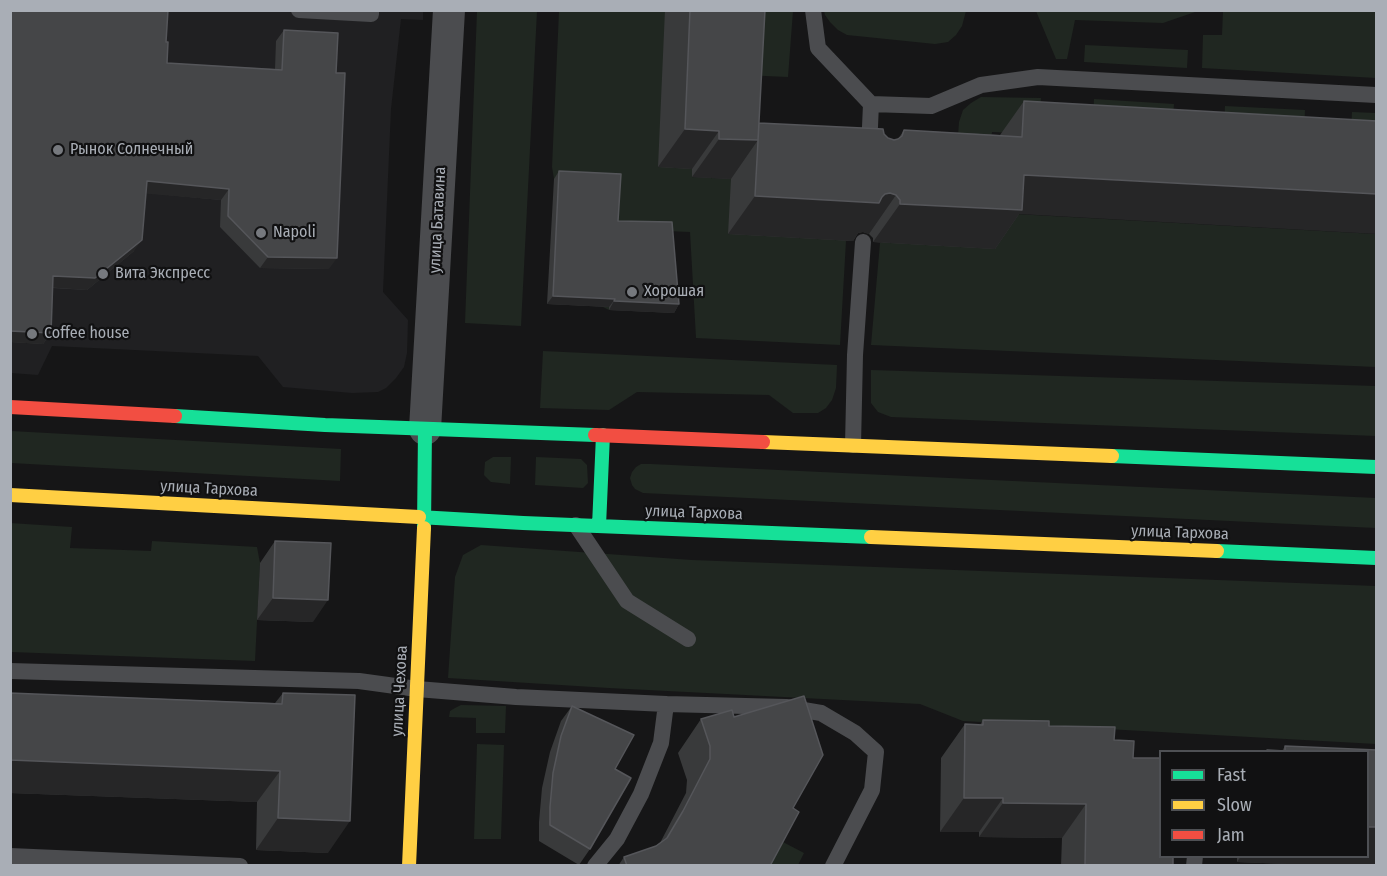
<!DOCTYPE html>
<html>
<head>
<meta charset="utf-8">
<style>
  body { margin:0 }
  #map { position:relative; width:1387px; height:876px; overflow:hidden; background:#161617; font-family:"Fira Sans Condensed",sans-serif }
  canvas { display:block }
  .frame { position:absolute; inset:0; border:12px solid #a9aeb6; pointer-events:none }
  .legend { position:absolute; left:1159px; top:750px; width:210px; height:108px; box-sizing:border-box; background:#111112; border:2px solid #4e5054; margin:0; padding:8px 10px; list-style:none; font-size:18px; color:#a9aeb6 }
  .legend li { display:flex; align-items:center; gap:12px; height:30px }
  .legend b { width:30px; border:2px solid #4e5054 }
</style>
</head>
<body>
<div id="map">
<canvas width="1387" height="876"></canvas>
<div class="frame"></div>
<ul class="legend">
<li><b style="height:8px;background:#16e098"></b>Fast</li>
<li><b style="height:8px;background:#ffcf43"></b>Slow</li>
<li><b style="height:8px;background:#f24e42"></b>Jam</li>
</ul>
</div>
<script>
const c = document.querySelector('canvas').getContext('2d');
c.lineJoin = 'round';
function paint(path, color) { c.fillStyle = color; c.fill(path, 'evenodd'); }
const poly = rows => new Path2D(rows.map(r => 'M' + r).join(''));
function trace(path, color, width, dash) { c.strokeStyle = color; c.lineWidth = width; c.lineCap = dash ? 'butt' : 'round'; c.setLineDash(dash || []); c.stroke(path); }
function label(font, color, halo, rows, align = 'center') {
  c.font = font + ' "Fira Sans Condensed",sans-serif'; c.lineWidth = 4.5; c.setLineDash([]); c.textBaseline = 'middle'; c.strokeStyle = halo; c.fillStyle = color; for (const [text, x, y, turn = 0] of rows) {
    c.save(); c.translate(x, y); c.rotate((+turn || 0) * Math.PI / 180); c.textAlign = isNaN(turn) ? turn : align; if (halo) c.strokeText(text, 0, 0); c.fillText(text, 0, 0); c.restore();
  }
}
const built = poly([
  [11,11,423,11,423,20,401,19,391,109,383,292,408,320,407,353,404,367,396,378,386,388,378,392,352,393,283,387,258,356,52,346,38,375,11,373]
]);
const green = poly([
  [477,11,537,11,521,326,465,323],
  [559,11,665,11,692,169,692,177,731,179,846,241,840,345,696,338,690,232,644,230,612,240,609,310,601,306,606,214,554,179,552,167],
  [747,11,793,11,788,77,743,75],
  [824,11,824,10,966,11,962,26,956,35,948,42,935,44,847,35,838,30,830,22,825,15],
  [1036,11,1198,11,1163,23,1075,20,1067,59,1056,59],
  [1223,11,1376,11,1376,78,1202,68,1203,35,1222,35],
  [1085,45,1188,50,1187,68,1084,62],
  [981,97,1041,98,1039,134,992,132,989,167,956,165,959,122,963,110,971,103],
  [1094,99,1174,104,1171,142,1092,137],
  [1225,106,1305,110,1303,149,1223,144],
  [1352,112,1376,113,1376,153,1350,151],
  [997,213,1376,234,1376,367,871,345,880,243],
  [543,351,837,365,836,388,832,400,826,408,818,413,793,413,769,395,637,392,609,410,540,408],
  [871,370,1376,386,1376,436,891,417,878,412,871,403],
  [11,431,341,449,340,481,11,463],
  [493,457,511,457,510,484,491,482,484,475,485,462],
  [536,457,581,459,587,465,588,483,583,488,535,485],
  [641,464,651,464,1376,498,1376,528,643,493,635,489,632,485,630,478,632,472,636,467],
  [10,523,72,527,70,548,151,551,152,541,257,547,260,563,255,661,11,652],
  [481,545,692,560,1376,586,1376,744,963,721,920,704,609,688,448,678,455,577,463,555],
  [461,705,506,706,505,733,476,733,476,718,449,717,450,711,455,708],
  [477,744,504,745,501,839,474,839],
  [783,842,804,853,798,865,770,866]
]);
const lane = poly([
  [299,10,371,14,371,10],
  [813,10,818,48,871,104,931,106,981,85,1038,77,1376,95],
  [869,149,871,104],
  [853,445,855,355,863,242],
  [576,525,627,601,688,639],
  [10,671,359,681,417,689,516,697,666,704,786,707,821,713,855,733,876,752,872,790,833,866],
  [10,856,240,866],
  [595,866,617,839,641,794,661,743,666,704],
  [1194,866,1195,856]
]);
const street = poly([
  [425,429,449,10]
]);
const fast = poly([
  [175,416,325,425,595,435],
  [1112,456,1376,467],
  [419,517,523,523,871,537],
  [599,526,603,435],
  [424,528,425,429],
  [1217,551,1376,558]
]);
const slow = poly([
  [763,442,1112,456],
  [10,495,419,517],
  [871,537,1217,551],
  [409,866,424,528]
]);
const jam = poly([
  [10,407,175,416],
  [595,435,763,442]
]);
const wall = poly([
  [10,10,166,42,167,63,275,69,276,41,284,30,336,73,329,269,260,268,220,227,221,200,146,193,134,251,87,290,53,288,51,333,43,344,10,342],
  [665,10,765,10,759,123,884,134,888,138,894,140,898,139,904,130,1000,135,1024,101,1019,214,995,249,873,242,873,238,869,234,863,232,858,233,853,241,728,234,731,179,692,177,692,169,658,167],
  [559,171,618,221,679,304,674,313,609,310,609,307,547,304,554,179],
  [275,541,313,622,257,620,260,563],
  [10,693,275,703,283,693,328,853,256,850,257,802,10,793],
  [572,706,615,769,590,849,579,865,539,841,539,822,542,788,550,752,561,721],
  [734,717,793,808,770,866,618,866,624,857,656,846,660,843,686,793,687,780,678,753,701,719],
  [983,720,1049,726,1114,740,1133,758,1173,866,1061,866,1062,838,979,837,979,832,940,832,941,758,965,724,980,725],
  [1285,746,1377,750,1377,866,1339,866,1237,862,1237,856,1368,856,1368,752,1266,752,1267,750,1282,751]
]);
const shadedWall = poly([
  [685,129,719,131,692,169,658,167],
  [719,139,758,140,731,179,692,177],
  [1024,175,1377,194,1377,234,1019,214,995,249,873,242,900,204],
  [147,181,229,189,221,200,139,193],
  [890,193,896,195,869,234,863,232,858,233,853,241,728,234,755,196,882,197,885,194],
  [142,240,134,251,87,290,45,287,53,276],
  [268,257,337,258,329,269,260,268],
  [553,296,615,299,609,307,547,304],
  [614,301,679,304,674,313,609,310],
  [10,331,51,333,43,344,10,342],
  [273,598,328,600,313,622,257,620],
  [10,760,280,771,257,802,10,793],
  [964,798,1003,798,979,832,940,832],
  [1003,803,1086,804,1062,838,979,837],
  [278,818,350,821,328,853,256,850],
  [1368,827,1377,827,1377,866,1339,866,1237,862,1241,856,1368,856]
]);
const building = poly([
  [10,10,168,10,166,42,168,42,167,63,282,70,284,30,338,33,336,73,345,73,337,258,268,257,228,216,229,189,147,181,142,240,95,278,53,276,51,333,10,331,10,10],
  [690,10,765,10,758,140,719,139,719,131,685,129,690,10],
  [1024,101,1377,121,1377,194,1024,175,1022,210,900,204,900,200,896,195,890,193,885,194,882,197,879,203,755,196,759,123,883,129,884,134,888,138,894,140,898,139,902,136,904,130,1022,137,1024,101],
  [559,171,621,174,618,221,672,222,679,304,614,301,615,299,553,296,559,171],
  [275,541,331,543,328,600,273,598,275,541],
  [10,693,282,704,283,693,355,695,350,821,278,818,280,771,10,760,10,693],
  [804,696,823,755,793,808,799,812,770,866,627,866,624,857,656,846,667,838,683,811,710,759,710,746,701,719,732,710,734,717,804,696],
  [572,706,634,735,615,769,631,778,590,849,550,825,550,807,553,773,561,736,572,706],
  [983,720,1049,721,1049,726,1115,727,1114,740,1134,741,1133,758,1161,758,1161,856,1173,856,1173,866,1085,866,1086,804,1003,803,1003,798,964,798,965,724,983,725,983,720],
  [1285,746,1377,750,1377,827,1368,827,1368,752,1267,752,1267,750,1285,751,1285,746]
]);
const markers = [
  [58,150,6,"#76797e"],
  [261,233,6,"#76797e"],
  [103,274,6,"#76797e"],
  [632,292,6,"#76797e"],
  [32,334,6,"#76797e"]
];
const poiNames = [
  ["Рынок Солнечный",70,150],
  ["Napoli",273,233],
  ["Вита Экспресс",115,274],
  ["Хорошая",644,292],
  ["Coffee house",44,334]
];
const streetNames = [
  ["улица Батавина",438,220,-87],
  ["улица Тархова",209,489,3],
  ["улица Тархова",694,513,2],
  ["улица Тархова",1180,533,2],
  ["улица Чехова",400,691,-87]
];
paint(built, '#202022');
paint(green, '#202721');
trace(lane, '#4b4c4f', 16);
trace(street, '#4b4c4f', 32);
trace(fast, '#16e098', 14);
trace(slow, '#ffcf43', 14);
trace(jam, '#f24e42', 14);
paint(wall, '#393a3b');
paint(shadedWall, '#262627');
paint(building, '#454648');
trace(building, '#55565a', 1.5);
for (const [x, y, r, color] of markers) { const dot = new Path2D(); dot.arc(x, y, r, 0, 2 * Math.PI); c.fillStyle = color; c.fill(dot); trace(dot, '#111112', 2); }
label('16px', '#a9aeb6', '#111112', poiNames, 'left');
label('16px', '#a9aeb6', '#111112', streetNames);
</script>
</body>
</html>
